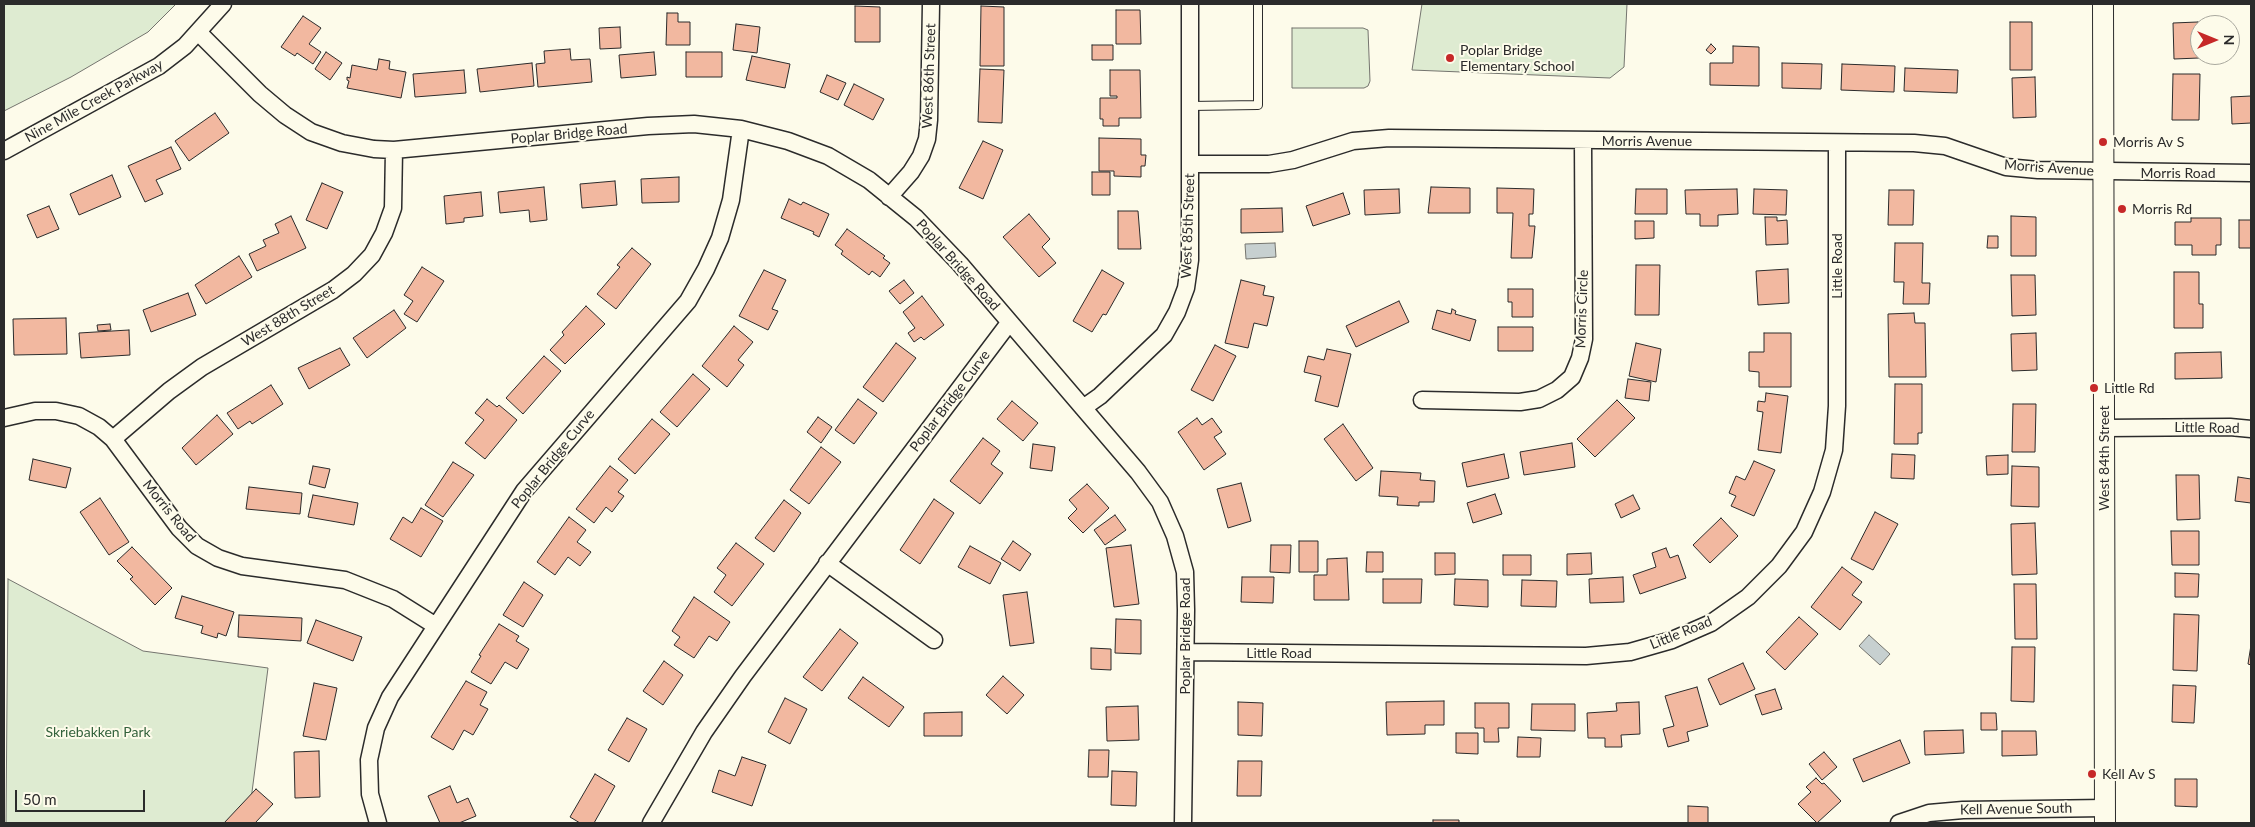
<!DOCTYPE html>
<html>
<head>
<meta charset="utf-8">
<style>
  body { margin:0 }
  #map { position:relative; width:2255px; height:827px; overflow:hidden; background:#fdfbea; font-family:Lato,sans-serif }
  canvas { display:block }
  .frame { position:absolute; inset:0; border:5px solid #2b2b2b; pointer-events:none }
  .north { position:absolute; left:2190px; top:15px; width:50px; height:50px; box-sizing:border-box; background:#fdfbea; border:1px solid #a9a89e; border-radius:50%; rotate:90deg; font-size:14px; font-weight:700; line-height:20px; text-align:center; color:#2b2b2b }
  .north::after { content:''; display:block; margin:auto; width:18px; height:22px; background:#c62828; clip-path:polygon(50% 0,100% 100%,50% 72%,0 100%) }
  .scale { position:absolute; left:15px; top:790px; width:130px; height:22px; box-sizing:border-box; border:2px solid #2b2b2b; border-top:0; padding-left:6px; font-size:15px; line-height:18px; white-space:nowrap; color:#2b2b2b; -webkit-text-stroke:4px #fdfbea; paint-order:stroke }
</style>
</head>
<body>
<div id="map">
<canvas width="2255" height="827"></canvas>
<div class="frame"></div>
<div class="north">N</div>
<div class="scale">50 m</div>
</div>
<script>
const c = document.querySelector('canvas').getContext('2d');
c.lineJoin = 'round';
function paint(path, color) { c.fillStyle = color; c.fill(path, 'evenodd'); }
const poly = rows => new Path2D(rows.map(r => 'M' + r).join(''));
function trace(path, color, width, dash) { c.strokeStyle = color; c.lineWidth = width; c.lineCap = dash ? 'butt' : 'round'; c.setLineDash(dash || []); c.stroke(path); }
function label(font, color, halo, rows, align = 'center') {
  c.font = font + ' Lato,sans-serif'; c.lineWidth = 4; c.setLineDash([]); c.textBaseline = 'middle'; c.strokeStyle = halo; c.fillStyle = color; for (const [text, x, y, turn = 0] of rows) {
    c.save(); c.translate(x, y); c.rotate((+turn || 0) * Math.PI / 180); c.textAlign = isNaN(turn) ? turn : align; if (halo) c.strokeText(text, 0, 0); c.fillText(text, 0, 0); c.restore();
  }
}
const green = poly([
  [4,4,176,4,148,32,71,77,4,111,4,4],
  [1422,4,1627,4,1624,67,1610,78,1412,70,1422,4],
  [1292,28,1363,28,1368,30,1370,81,1368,86,1364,88,1292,88,1292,28],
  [8,579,143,651,268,668,248,823,6,823,8,579]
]);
const water = poly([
  [1275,243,1276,257,1246,259,1245,244,1275,243],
  [1869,635,1890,654,1880,665,1859,646,1869,635]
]);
const building = poly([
  [855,6,880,7,880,42,855,42,855,6],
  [981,6,1004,7,1004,66,980,66,981,6],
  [1116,10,1140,10,1141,44,1116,44,1116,10],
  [667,13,678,13,678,22,690,22,690,45,666,45,667,13],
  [303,16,321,28,309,44,321,52,313,64,297,53,295,56,281,47,303,16],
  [2010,22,2032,22,2032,70,2010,70,2010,22],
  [2198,22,2199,58,2174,59,2173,23,2198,22],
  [736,24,760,27,757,53,733,50,736,24],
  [620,27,621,48,600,49,599,28,620,27],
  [1711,44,1716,49,1711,54,1706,50,1711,44],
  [1092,45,1113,45,1113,60,1092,60,1092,45],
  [1733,46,1759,47,1759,86,1710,85,1710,63,1733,63,1733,46],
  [570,49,571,60,590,59,592,82,538,87,536,64,545,63,544,51,570,49],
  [326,52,342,63,330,80,315,69,326,52],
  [654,52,656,75,621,78,619,55,654,52],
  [686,52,722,52,722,77,686,77,686,52],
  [752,56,790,64,785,88,746,80,752,56],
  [379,59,390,61,389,69,406,72,401,98,347,88,349,81,347,80,347,77,350,78,352,65,377,70,379,59],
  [532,63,534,86,480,92,477,69,532,63],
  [1782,63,1822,64,1821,89,1782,88,1782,63],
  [1842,64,1895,66,1894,92,1841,90,1842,64],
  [1905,68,1958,70,1957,93,1904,91,1905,68],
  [980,69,1004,70,1002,123,978,122,980,69],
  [464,70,466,93,415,97,413,74,464,70],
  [1110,70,1140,70,1141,118,1119,118,1119,126,1103,126,1103,119,1100,119,1100,98,1117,98,1117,96,1110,96,1110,70],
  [2173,74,2200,74,2199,120,2172,120,2173,74],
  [827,75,846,83,838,100,820,92,827,75],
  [2035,77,2036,117,2013,118,2012,78,2035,77],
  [854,84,884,99,873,120,844,105,854,84],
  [2251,96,2251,123,2232,124,2231,97,2251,96],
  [215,113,229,133,189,161,175,141,215,113],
  [1099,138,1141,139,1141,155,1146,155,1145,166,1141,166,1141,177,1114,176,1114,171,1099,171,1099,138],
  [983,141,1003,150,983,199,959,188,983,141],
  [171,147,181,169,156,180,163,194,145,202,128,166,171,147],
  [1092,172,1110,172,1110,195,1092,195,1092,172],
  [112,175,121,197,79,215,70,194,112,175],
  [679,177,679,202,642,203,641,179,679,177],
  [615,181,617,205,582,208,580,184,615,181],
  [322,183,343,192,327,229,306,220,322,183],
  [544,187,547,220,530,222,529,210,500,213,498,192,544,187],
  [1431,187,1470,188,1470,213,1428,213,1431,187],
  [1497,188,1534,189,1533,214,1529,214,1529,226,1535,226,1532,258,1511,258,1513,213,1497,213,1497,188],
  [1399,189,1400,213,1365,215,1364,190,1399,189],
  [1636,189,1667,189,1667,214,1635,214,1636,189],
  [1737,189,1738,214,1718,215,1718,226,1700,226,1700,214,1686,214,1685,190,1737,189],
  [1754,189,1787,190,1786,215,1753,214,1754,189],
  [1889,190,1914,190,1913,225,1888,225,1889,190],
  [481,192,483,216,464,218,464,222,446,224,444,196,481,192],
  [1343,193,1350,214,1313,226,1306,206,1343,193],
  [789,199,801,205,803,202,829,214,819,237,813,234,814,232,781,218,789,199],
  [49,206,59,229,37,238,27,215,49,206],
  [1282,208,1283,232,1241,233,1241,209,1282,208],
  [1118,211,1138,211,1141,249,1118,249,1118,211],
  [1029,214,1050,239,1042,247,1056,263,1039,277,1003,237,1029,214],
  [291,216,306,248,257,271,249,254,266,246,263,240,279,233,275,224,291,216],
  [2011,216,2036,217,2036,256,2011,256,2011,216],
  [1765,217,1777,217,1777,221,1787,220,1788,244,1766,245,1765,217],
  [2191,218,2221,218,2221,245,2216,245,2216,255,2192,255,2192,245,2175,245,2175,222,2191,222,2191,218],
  [2239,220,2251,220,2251,248,2239,248,2239,220],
  [1635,221,1654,221,1654,238,1635,239,1635,221],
  [847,229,885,256,883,258,890,263,880,277,872,271,869,275,841,254,843,251,835,245,847,229],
  [1988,236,1998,236,1998,248,1987,248,1988,236],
  [1895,243,1923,243,1922,283,1930,283,1929,304,1903,304,1904,282,1894,282,1895,243],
  [632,248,651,264,616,309,597,294,620,267,617,265,632,248],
  [239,256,252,277,206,304,195,285,239,256],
  [1636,265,1660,265,1659,315,1635,315,1636,265],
  [422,267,444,281,417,322,404,314,413,301,404,295,422,267],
  [1788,269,1789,303,1758,305,1756,271,1788,269],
  [764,270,786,280,772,309,778,311,768,330,739,316,764,270],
  [1102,270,1124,283,1106,315,1103,314,1092,332,1073,321,1102,270],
  [2174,272,2199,272,2199,304,2203,304,2203,328,2174,328,2174,272],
  [2011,275,2035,275,2036,315,2012,316,2011,275],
  [904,280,914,293,900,304,889,291,904,280],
  [1241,280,1265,286,1263,295,1274,297,1267,326,1254,323,1248,348,1225,343,1241,280],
  [1508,289,1533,289,1533,317,1512,317,1512,302,1508,302,1508,289],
  [188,293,196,315,151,332,143,310,188,293],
  [922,296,944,325,924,340,921,337,914,342,908,333,915,328,903,312,922,296],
  [1399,301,1409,322,1356,347,1346,326,1399,301],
  [586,306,605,324,565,364,550,350,564,335,562,332,586,306],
  [1452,309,1456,311,1455,314,1476,320,1470,341,1432,329,1437,310,1451,314,1452,309],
  [394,310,406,328,367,358,353,338,394,310],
  [1914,313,1915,323,1925,323,1926,377,1889,377,1888,314,1914,313],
  [66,318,67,354,14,355,13,319,66,318],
  [110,324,111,330,98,331,97,325,110,324],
  [734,326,753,342,738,360,744,365,727,387,702,366,734,326],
  [1498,327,1533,327,1533,351,1498,351,1498,327],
  [129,330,130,355,81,358,79,333,129,330],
  [1764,333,1791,333,1791,387,1759,387,1759,372,1749,371,1749,352,1764,352,1764,333],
  [2036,333,2037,370,2012,371,2011,334,2036,333],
  [896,343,916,358,883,402,863,387,896,343],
  [1636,343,1661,349,1656,382,1629,376,1636,343],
  [1215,345,1236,356,1213,401,1191,390,1215,345],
  [340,348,350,365,309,389,298,368,340,348],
  [1327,349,1351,354,1338,407,1315,401,1321,376,1304,372,1308,356,1324,360,1327,349],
  [2221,352,2222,378,2175,379,2175,353,2221,352],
  [544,356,561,371,523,414,506,398,544,356],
  [693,374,710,389,677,427,660,412,693,374],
  [1628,379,1651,382,1649,401,1625,398,1628,379],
  [1895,384,1922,384,1922,433,1918,433,1918,444,1894,444,1895,384],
  [271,385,283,404,252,424,250,421,238,429,227,413,271,385],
  [1766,393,1788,396,1781,453,1758,450,1763,412,1757,411,1758,401,1765,402,1766,393],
  [487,399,497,407,499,405,517,420,485,459,465,443,484,420,475,413,487,399],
  [858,399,877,413,854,444,835,430,858,399],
  [1617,400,1635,418,1595,457,1577,439,1617,400],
  [1012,401,1038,423,1023,441,997,419,1012,401],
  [2013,404,2036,404,2035,452,2012,452,2013,404],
  [217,415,233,434,196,465,182,448,217,415],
  [818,417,832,427,821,443,807,432,818,417],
  [1197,418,1202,425,1212,418,1222,432,1214,437,1226,454,1204,470,1178,432,1197,418],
  [652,419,670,434,635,474,618,459,652,419],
  [1343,424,1373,468,1356,481,1324,439,1343,424],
  [983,438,1000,451,991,464,1003,473,980,504,950,481,983,438],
  [1572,443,1575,467,1524,475,1520,452,1572,443],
  [1033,444,1055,447,1052,471,1030,468,1033,444],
  [821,447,841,462,809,504,790,490,821,447],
  [1504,454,1509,478,1467,487,1462,463,1504,454],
  [1892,454,1915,455,1914,479,1891,478,1892,454],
  [2008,455,2008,474,1987,475,1986,456,2008,455],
  [33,459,71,468,66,488,29,480,33,459],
  [1754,461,1775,470,1754,516,1731,506,1736,496,1729,493,1736,476,1745,480,1754,461],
  [453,462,474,475,443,517,425,505,453,462],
  [313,466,330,469,325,488,309,484,313,466],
  [610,466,628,480,618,492,624,496,612,512,606,507,594,523,576,509,610,466],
  [2012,466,2039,467,2039,507,2011,506,2012,466],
  [1381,471,1421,473,1420,480,1435,481,1434,502,1419,502,1419,506,1397,505,1398,497,1379,496,1381,471],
  [2176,475,2199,475,2200,519,2177,520,2176,475],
  [2238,477,2251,479,2251,503,2235,501,2238,477],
  [1241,483,1251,521,1228,528,1217,489,1241,483],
  [1087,484,1109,508,1083,533,1068,518,1077,509,1069,500,1087,484],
  [249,487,302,493,300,514,246,509,249,487],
  [1495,494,1502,514,1473,523,1467,503,1495,494],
  [313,495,358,503,354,525,308,517,313,495],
  [1633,495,1640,509,1621,518,1615,504,1633,495],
  [100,498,129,542,109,555,80,512,100,498],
  [934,499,954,513,920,564,900,550,934,499],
  [784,500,801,513,774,552,755,538,784,500],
  [421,508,443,521,421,557,390,539,403,517,412,523,421,508],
  [1875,512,1898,524,1873,570,1851,559,1875,512],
  [1115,515,1126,530,1105,545,1094,530,1115,515],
  [569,517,586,530,577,542,591,552,580,566,568,557,555,575,537,562,569,517],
  [1721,518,1738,536,1710,563,1693,545,1721,518],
  [2035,523,2037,574,2012,575,2011,524,2035,523],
  [2171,531,2199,531,2199,565,2172,565,2171,531],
  [1013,541,1031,554,1020,571,1001,559,1013,541],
  [1299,541,1318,541,1318,572,1299,572,1299,541],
  [736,543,764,564,732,606,714,592,726,575,717,568,736,543],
  [1131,545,1139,604,1114,607,1106,548,1131,545],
  [1271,545,1291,545,1290,573,1270,572,1271,545],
  [970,546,1001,563,990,584,958,567,970,546],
  [132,547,172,588,155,605,130,579,133,577,117,561,132,547],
  [1666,548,1670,558,1678,555,1686,578,1640,594,1633,575,1656,567,1652,553,1666,548],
  [1367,552,1383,552,1383,572,1366,572,1367,552],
  [1435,553,1455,553,1455,574,1435,575,1435,553],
  [1591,553,1592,574,1567,575,1567,554,1591,553],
  [1503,555,1531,555,1531,575,1503,575,1503,555],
  [1347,558,1349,600,1314,600,1314,575,1327,575,1327,559,1347,558],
  [1842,567,1862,582,1852,595,1862,602,1840,630,1811,607,1842,567],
  [2175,573,2199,574,2198,597,2175,597,2175,573],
  [1242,577,1274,577,1273,603,1241,602,1242,577],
  [1623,577,1624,602,1590,603,1589,579,1623,577],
  [1383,579,1422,579,1421,603,1383,603,1383,579],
  [1455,579,1488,580,1488,607,1454,605,1455,579],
  [1522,580,1557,581,1556,607,1521,606,1522,580],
  [524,582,543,595,523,627,503,615,524,582],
  [2014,584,2036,584,2037,639,2015,639,2014,584],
  [1027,592,1034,643,1010,646,1003,595,1027,592],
  [182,596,234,612,226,636,218,633,217,638,201,633,203,626,175,618,182,596],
  [694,597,730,622,717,641,709,636,694,658,674,645,680,637,672,631,694,597],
  [2174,614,2199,615,2197,671,2173,670,2174,614],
  [239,615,302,618,301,641,238,637,239,615],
  [1799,617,1818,634,1785,670,1766,652,1799,617],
  [1116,619,1141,620,1141,654,1115,653,1116,619],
  [316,620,362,637,353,661,307,643,316,620],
  [499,624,519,636,516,641,529,649,517,669,505,662,491,684,471,672,481,656,479,655,499,624],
  [840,629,858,643,822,691,803,677,840,629],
  [2251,645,2251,665,2248,664,2251,645],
  [2012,647,2035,647,2034,702,2011,701,2012,647],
  [1091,648,1111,649,1111,670,1091,669,1091,648],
  [664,661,683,675,663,705,643,691,664,661],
  [1743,663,1755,689,1720,705,1708,679,1743,663],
  [1003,676,1024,695,1007,714,986,695,1003,676],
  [863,677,904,707,889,727,848,698,863,677],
  [466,681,487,692,480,705,488,709,473,735,464,730,453,750,431,737,466,681],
  [314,683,337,688,326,740,303,736,314,683],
  [2173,685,2196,686,2194,723,2172,722,2173,685],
  [1697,687,1708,726,1687,732,1689,741,1668,747,1663,729,1674,726,1665,696,1697,687],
  [1775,689,1782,709,1762,715,1755,695,1775,689],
  [785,698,807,709,790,744,768,732,785,698],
  [1444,701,1444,725,1425,725,1425,734,1387,735,1386,702,1444,701],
  [1238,702,1263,703,1262,736,1238,735,1238,702],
  [1639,702,1640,734,1621,735,1622,747,1605,747,1605,738,1588,738,1587,713,1617,711,1616,703,1639,702],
  [1475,703,1509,703,1509,728,1498,728,1499,742,1484,742,1484,728,1475,728,1475,703],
  [1532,704,1575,704,1575,731,1531,730,1532,704],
  [1138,706,1139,740,1107,741,1106,707,1138,706],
  [962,712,962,736,924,736,924,713,962,712],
  [1981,713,1996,713,1997,730,1981,730,1981,713],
  [627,718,647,729,629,762,608,750,627,718],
  [1963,730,1964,753,1925,755,1924,731,1963,730],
  [2002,731,2036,731,2037,755,2002,756,2002,731],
  [1456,733,1478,733,1478,754,1456,753,1456,733],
  [1518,737,1541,738,1540,757,1517,757,1518,737],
  [1900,740,1910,763,1863,782,1853,759,1900,740],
  [1089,750,1109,750,1108,777,1088,777,1089,750],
  [319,751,320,797,295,798,294,752,319,751],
  [1824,752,1837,767,1822,780,1809,764,1824,752],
  [742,757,766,765,752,806,712,792,719,770,735,776,742,757],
  [1238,761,1262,761,1261,796,1237,796,1238,761],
  [1112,771,1137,772,1136,806,1111,805,1112,771],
  [595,774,615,786,594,823,580,823,570,817,595,774],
  [1816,778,1822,784,1824,783,1841,801,1817,823,1798,804,1811,792,1806,787,1816,778],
  [2175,779,2197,779,2197,807,2175,806,2175,779],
  [450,786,457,803,468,798,476,816,459,823,440,823,428,796,450,786],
  [256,789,273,804,255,823,224,823,256,789],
  [1688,806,1708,807,1708,823,1688,823,1688,806],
  [1433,820,1459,820,1459,823,1433,823,1433,820]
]);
const service = poly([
  [1190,106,1258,105,1258,4]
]);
const minor = poly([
  [198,32,260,94,285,115,311,132,342,143,374,149,394,150,648,126,694,124,741,129,788,141,828,156,869,180,916,218,960,264,1138,472,1160,502,1175,536,1185,572,1186,610,1183,823],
  [4,151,159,66,185,46,223,4],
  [1190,164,1269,164,1293,160,1353,141,1389,138,1914,143,1945,146,2006,167,2038,170,2251,173],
  [889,197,911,172,921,156,927,139,929,120,931,4],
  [1422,400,1520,402,1539,399,1557,390,1572,377,1580,358,1584,339,1583,141],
  [1083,408,1100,396,1164,335,1177,312,1186,288,1190,260,1190,4],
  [4,418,35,411,56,411,79,416,99,427,113,439,179,528,197,546,218,558,242,566,345,580,393,599,436,626],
  [2104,428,2230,427,2251,429],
  [113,439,169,391,202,367,333,290,354,274,372,255,384,233,393,208,394,150],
  [827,563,934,640],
  [1186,652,1586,656,1630,652,1672,640,1711,623,1748,597,1779,566,1804,532,1822,492,1834,450,1837,406,1837,143],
  [378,823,370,794,369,760,376,728,390,697,524,491,688,301,706,269,720,238,731,200,741,129],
  [651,823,704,732,743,676,1009,323],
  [1899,823,1929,813,1963,810,2105,808]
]);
const tertiary = poly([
  [2103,4,2105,823]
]);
const markers = [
  [1450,58,5,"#c62828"],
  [2103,142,5,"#c62828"],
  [2122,209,5,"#c62828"],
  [2094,388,5,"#c62828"],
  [2092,774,5,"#c62828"]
];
const poiNames = [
  ["Poplar Bridge",1460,50],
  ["Elementary School",1460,66],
  ["Morris Av S",2113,142],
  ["Morris Rd",2132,209],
  ["Little Rd",2104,388],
  ["Kell Av S",2102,774]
];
const streetNames = [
  ["West 86th Street",929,76,-88],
  ["Nine Mile Creek Parkway",94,101,-29],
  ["Poplar Bridge Road",569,134,-5],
  ["Morris Avenue",1647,141],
  ["Morris Avenue",2049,168,4],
  ["Morris Road",2178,173],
  ["West 85th Street",1188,226,-88],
  ["Poplar Bridge Road",958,265,48],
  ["Little Road",1837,266,-90],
  ["Morris Circle",1582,309,-88],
  ["West 88th Street",288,316,-31],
  ["Poplar Bridge Curve",950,401,-53],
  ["Little Road",2207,428,1],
  ["West 84th Street",2104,458,-90],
  ["Poplar Bridge Curve",553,459,-51],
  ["Morris Road",169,511,51],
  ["Little Road",1681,633,-22],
  ["Poplar Bridge Road",1185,636,-90],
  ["Little Road",1279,653],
  ["Kell Avenue South",2016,809,-1]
];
const parkNames = [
  ["Skriebakken Park",98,732]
];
paint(green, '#deebd1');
trace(green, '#74746e', 1);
paint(water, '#c7d0d0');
trace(water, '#74746e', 1);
paint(building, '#f2b8a0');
trace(building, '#2b2b2b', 1);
trace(service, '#2b2b2b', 10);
trace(minor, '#2b2b2b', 19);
trace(tertiary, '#2b2b2b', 22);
trace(service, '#fdfbea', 8);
trace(minor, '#fdfbea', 16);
trace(tertiary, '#fdfbea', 20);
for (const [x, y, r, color] of markers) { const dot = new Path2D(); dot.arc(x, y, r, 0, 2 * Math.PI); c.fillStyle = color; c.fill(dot); trace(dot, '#fdfbea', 2); }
label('14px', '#2b2b2b', '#fdfbea', poiNames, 'left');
label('14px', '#2b2b2b', '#fdfbea', streetNames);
label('14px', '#34623c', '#fdfbea', parkNames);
</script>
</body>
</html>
